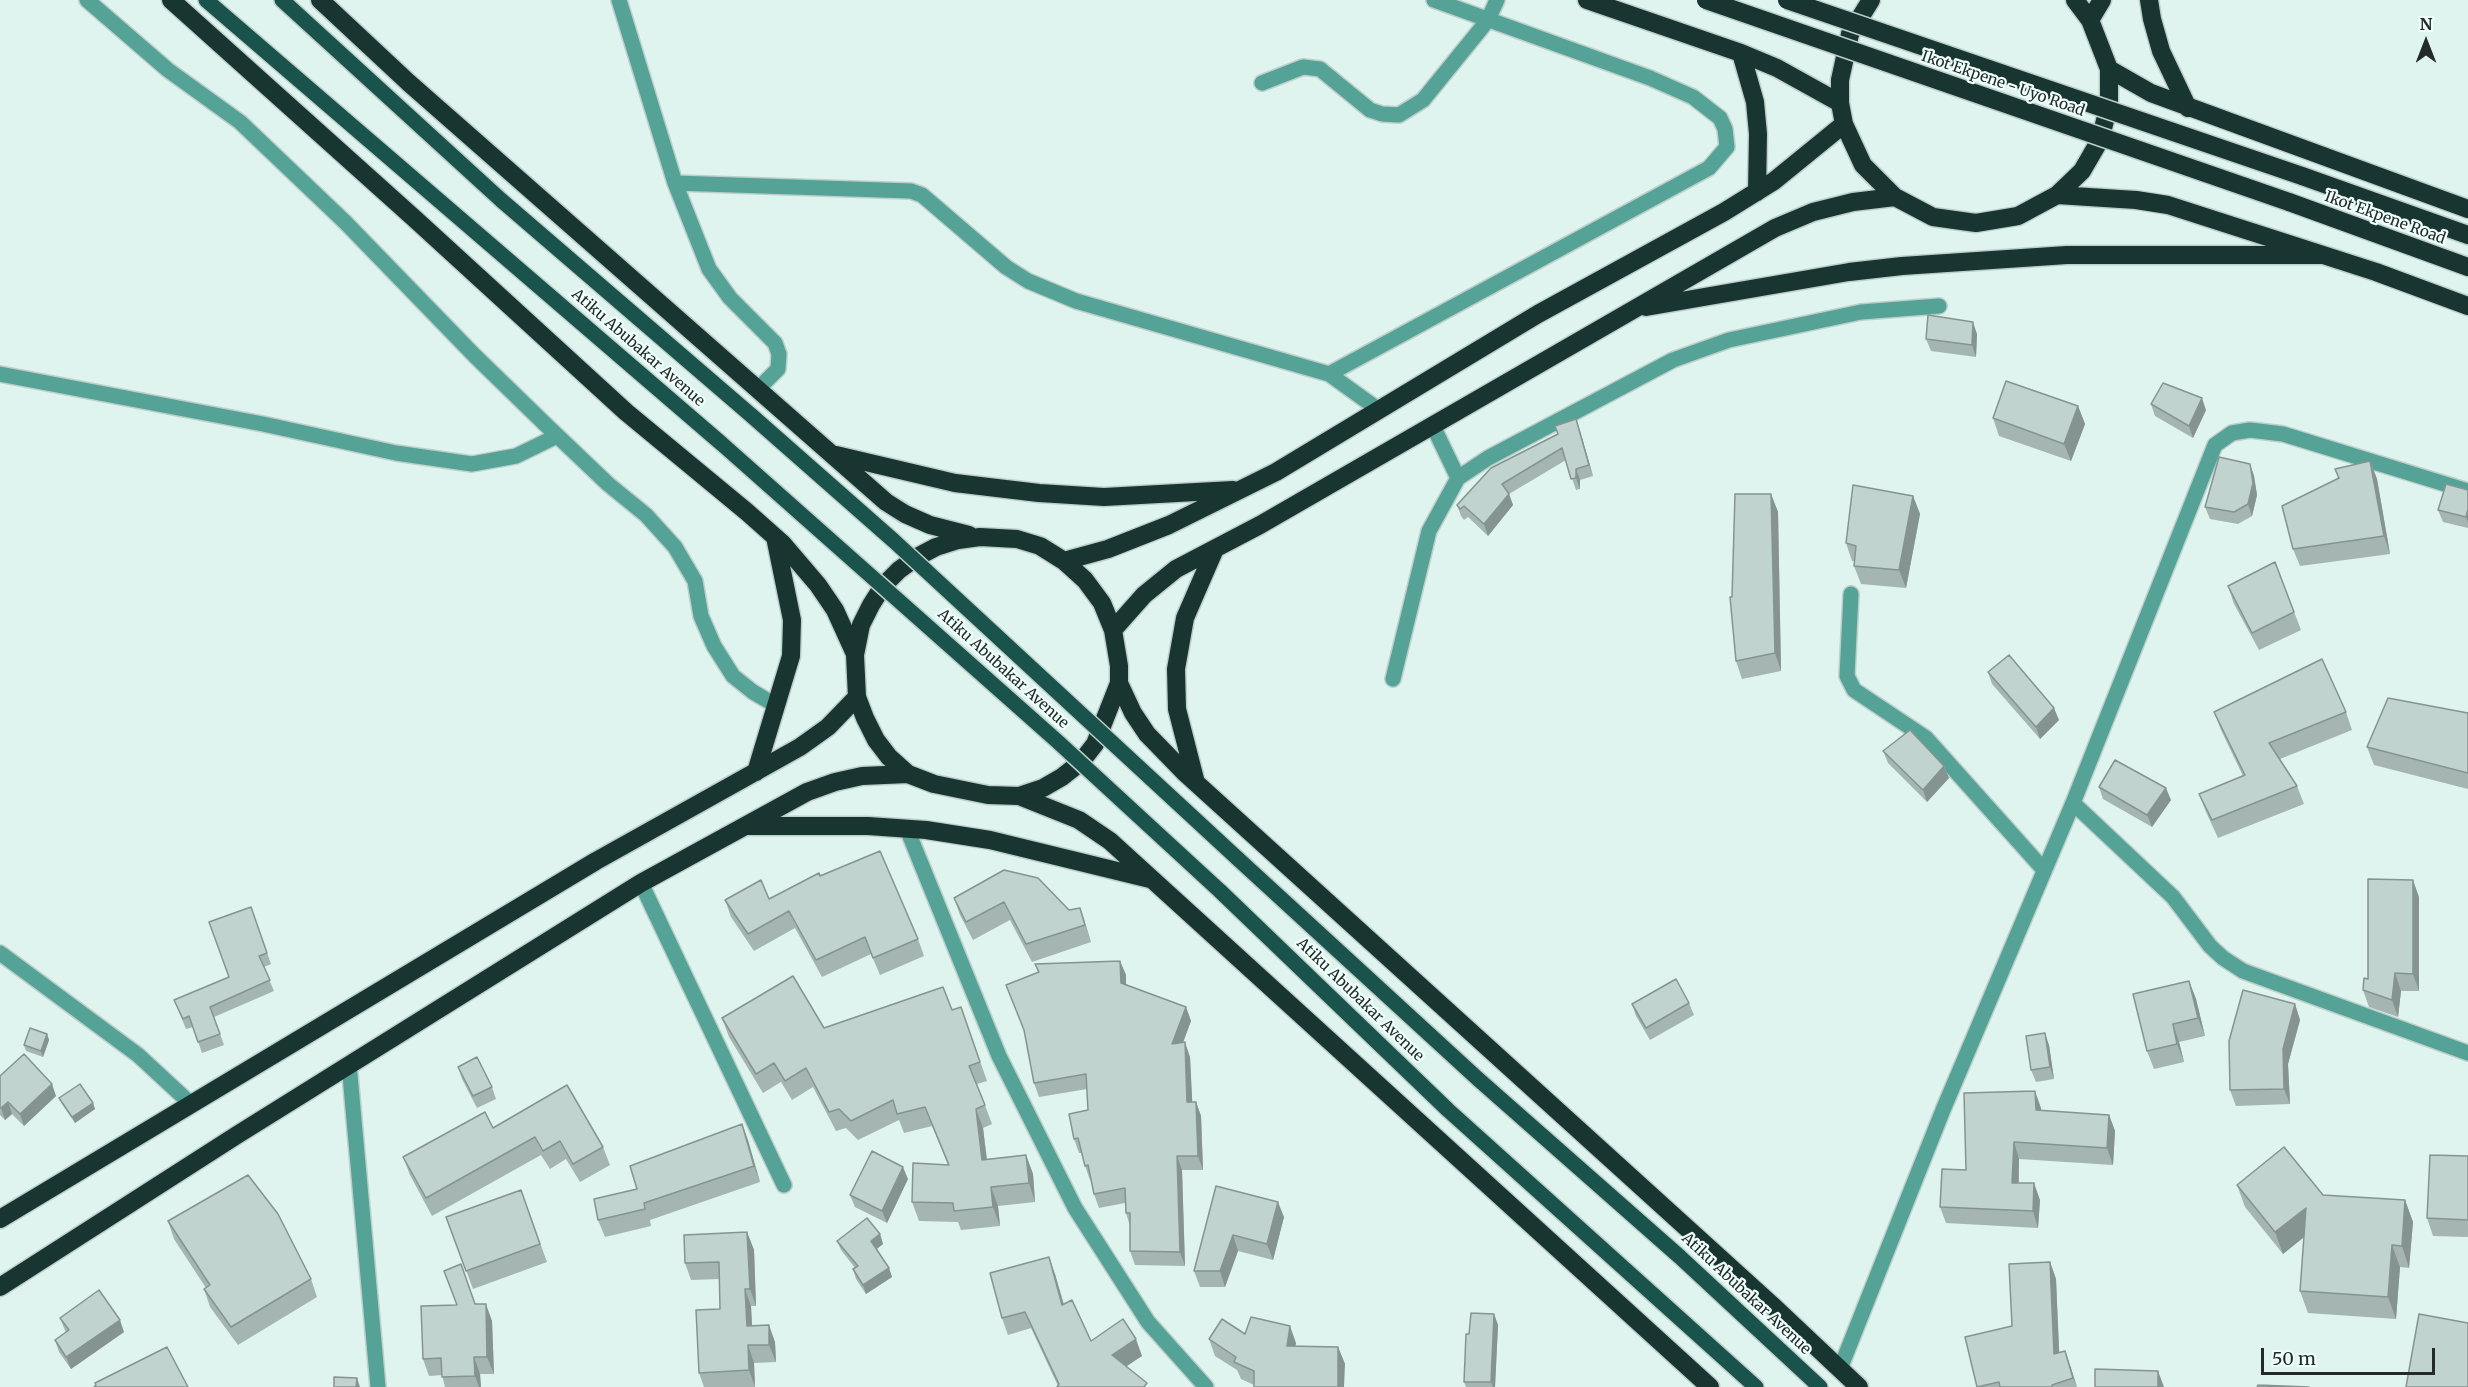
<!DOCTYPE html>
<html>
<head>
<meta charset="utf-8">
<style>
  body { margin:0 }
  #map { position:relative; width:2468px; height:1387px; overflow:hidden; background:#dff3ef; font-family:Merriweather,serif }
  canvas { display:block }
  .north { position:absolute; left:2396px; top:12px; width:60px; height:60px; -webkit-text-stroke:4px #effffc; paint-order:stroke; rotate:0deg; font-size:16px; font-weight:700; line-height:24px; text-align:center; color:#232a29 }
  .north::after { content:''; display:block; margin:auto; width:21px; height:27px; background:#232a29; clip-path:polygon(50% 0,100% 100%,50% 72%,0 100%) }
  .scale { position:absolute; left:2261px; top:1348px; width:174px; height:27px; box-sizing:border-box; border:3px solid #232a29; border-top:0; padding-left:8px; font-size:18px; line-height:21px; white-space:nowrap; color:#232a29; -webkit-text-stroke:4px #effffc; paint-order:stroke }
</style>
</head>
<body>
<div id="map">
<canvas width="2468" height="1387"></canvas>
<div class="north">N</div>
<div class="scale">50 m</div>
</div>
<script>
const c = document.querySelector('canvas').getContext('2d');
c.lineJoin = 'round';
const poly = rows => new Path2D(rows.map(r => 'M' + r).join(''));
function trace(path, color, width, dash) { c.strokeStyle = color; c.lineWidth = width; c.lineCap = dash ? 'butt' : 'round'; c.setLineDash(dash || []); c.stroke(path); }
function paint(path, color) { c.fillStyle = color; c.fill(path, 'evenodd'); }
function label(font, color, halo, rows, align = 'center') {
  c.font = font + ' Merriweather,serif'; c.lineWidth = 4.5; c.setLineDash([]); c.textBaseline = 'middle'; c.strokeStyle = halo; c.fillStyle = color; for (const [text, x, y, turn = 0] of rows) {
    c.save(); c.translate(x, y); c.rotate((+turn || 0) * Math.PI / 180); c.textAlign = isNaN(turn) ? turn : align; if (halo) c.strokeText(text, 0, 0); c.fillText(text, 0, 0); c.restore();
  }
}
const minor = poly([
  [87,0,168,70,240,122,345,222,475,356,545,424,608,484,646,515,675,547,695,581,701,616,714,646,733,676,753,692,777,706],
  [619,0,675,183,709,269,730,298,775,343,779,354,778,369,759,388],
  [1262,83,1303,67,1320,69,1370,110,1382,114,1399,115,1423,100,1488,20,1497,0],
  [675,183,911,191,922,195,1006,267,1028,281,1076,301,1329,374,1379,410],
  [0,374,263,424,396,453,472,464,516,456,557,436],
  [1329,374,1709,168,1727,147,1725,129,1720,118,1693,97,1650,78,1434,0],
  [1433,426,1458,478],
  [1851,594,1847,676,1854,690,1926,738,2044,870],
  [1393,679,1429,531,1458,478,1488,458,1673,360,1729,340,1861,312,1939,306],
  [2073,803,2173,897,2210,946,2223,958,2243,971,2468,1053],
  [907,829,999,1056,1075,1208,1148,1322,1206,1387],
  [641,883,784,1185],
  [0,953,138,1055,191,1104],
  [349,1064,378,1387],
  [1840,1369,1943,1110,2073,803,2215,445,2232,433,2250,430,2283,434,2468,491]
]);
const major = poly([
  [206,0,722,444],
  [282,0,501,200,752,416],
  [1237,858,1478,1079,1680,1257,1820,1387],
  [1220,891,1448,1110,1756,1387]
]);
const highway = poly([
  [171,0,415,219,626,412,747,512,783,544,818,585,835,610,855,654],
  [320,0,409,83,886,502,905,514,930,525,969,535],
  [1587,0,1741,53,1777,68,1840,103],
  [1871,0,1850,34,1840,80,1840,103,1844,124,1863,165,1895,197,1933,217,1976,223,2018,216,2057,195,2082,171,2100,140,2109,105,2109,69,2090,20,2075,0],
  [2149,0,2152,19,2161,51,2188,108],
  [2090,20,2102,0],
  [1741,53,1755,102,1758,134,1757,192],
  [2109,69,2151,93,2468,209],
  [2302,176,2468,235],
  [2057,195,2136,200,2168,205,2376,272,2468,306],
  [2289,202,2468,267],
  [1646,307,1849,272,1902,266,2067,255,2323,255],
  [836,455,955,483,1039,493,1104,497,1233,490],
  [1064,561,1085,580,1102,603,1113,630,1119,666,1119,683,1095,744,1081,762,1062,777,1043,788,1019,796,988,795,934,784,908,774,889,757,876,740,865,718,857,697,855,655,861,625,871,605,883,586,899,570,917,557,936,547,958,540,980,537,1017,539,1040,546,1064,561,1108,549,1169,525,1276,472,1538,314,1724,212,1774,181,1844,124],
  [1113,630,1144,595,1176,569,1260,525,1775,228,1813,212,1853,202,1895,197],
  [1119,683,1133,713,1147,734,1184,772,1774,1307,1859,1387],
  [756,772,791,656,792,620,775,537],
  [1196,783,1177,709,1176,669,1185,618,1215,549],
  [1019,796,1079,820,1110,841,1710,1387],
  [748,826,868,826,926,830,990,840,1150,879],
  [0,1219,596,861,800,747,828,727,857,697],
  [0,1287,237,1135,641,883,807,792,835,782,862,776,908,774]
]);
const majorBridge = poly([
  [752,416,894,541,1237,858],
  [722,444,1057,741,1220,891]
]);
const highwayBridge = poly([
  [1706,0,2289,202],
  [1787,0,2302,176]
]);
const wall = poly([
  [1977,334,1976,357,1931,351,1926,339],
  [2151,404,2206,410,2193,438,2155,416],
  [2078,406,2085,424,2071,461,1999,436,1993,418],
  [1580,431,1593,476,1580,480,1580,489,1576,490,1566,460,1509,494,1513,505,1488,536,1468,517,1464,520,1461,516,1457,505],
  [2370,461,2377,479,2390,554,2300,566,2293,549,2338,478,2335,469],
  [2250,464,2254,476,2257,495,2252,516,2238,524,2210,519,2205,507],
  [2468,490,2468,528,2443,522,2438,510],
  [1771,494,1778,512,1781,671,1742,679,1736,661,1732,597],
  [1913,496,1920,514,1906,588,1861,584,1854,566,1855,561,1852,561,1846,543],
  [2275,562,2301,630,2259,650,2234,604,2228,586],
  [1988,672,2059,720,2040,739,1992,684],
  [2214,712,2346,712,2352,730,2280,759,2297,786,2304,804,2218,838,2206,812,2199,794,2243,776,2221,730],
  [2468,713,2468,789,2374,765,2367,747],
  [1883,751,1944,766,1949,778,1927,802,1888,763],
  [2099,787,2171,800,2152,827,2103,799],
  [1004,870,1069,910,1080,908,1091,942,1032,962,1010,920,973,940,960,915,954,898],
  [820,876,918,939,924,956,880,975,871,954,822,977,795,928,754,951,731,917,725,900,769,899],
  [2419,897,2419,991,2401,991,2398,1017,2369,1007,2363,990,2368,979],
  [251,907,271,964,264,967,274,991,214,1017,224,1045,202,1053,193,1027,186,1029,174,1000,229,977],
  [1120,961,1126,975,1126,984,1186,1007,1191,1021,1183,1043,1190,1057,1192,1102,1196,1102,1201,1116,1203,1170,1182,1170,1185,1266,1135,1265,1130,1251,1130,1226,1126,1213,1125,1203,1099,1208,1094,1194,1091,1180,1090,1180,1085,1166,1082,1153,1079,1153,1074,1139,1088,1110,1087,1089,1039,1097,1034,1083,1038,972,1035,964],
  [2189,981,2196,999,2205,1036,2179,1042,2184,1062,2154,1069,2147,1051],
  [1689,1003,1694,1015,1650,1040,1636,1016,1632,1004],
  [2295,1004,2300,1020,2288,1064,2290,1104,2236,1106,2230,1090],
  [961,1007,987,1081,977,1084,992,1124,983,1128,987,1159,1026,1155,1033,1174,1035,1202,998,1206,1000,1226,961,1230,958,1222,919,1221,912,1202,948,1165,932,1126,904,1133,899,1120,858,1140,846,1128,836,1131,813,1087,792,1100,781,1082,763,1093,729,1037,722,1018,824,1028,952,1010],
  [47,1034,49,1040,43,1057,26,1051,24,1045],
  [2049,1045,2054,1079,2036,1082,2031,1070],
  [458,1067,492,1087,496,1099,477,1108,462,1079],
  [0,1076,56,1096,24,1126,12,1114,5,1120,0,1115],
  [59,1098,93,1103,95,1109,75,1123,62,1104],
  [2041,1108,2041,1111,2109,1115,2115,1131,2113,1165,2019,1159,2019,1183,2040,1200,2038,1228,1946,1223,1940,1207,1966,1170],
  [742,1124,760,1182,650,1220,651,1226,605,1237,598,1220],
  [493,1128,603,1147,610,1165,580,1182,566,1159,550,1169,541,1155,432,1216,410,1175,403,1157],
  [2468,1156,2468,1237,2433,1236,2427,1218],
  [908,1179,887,1223,855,1207,850,1195],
  [2237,1185,2323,1195,2405,1200,2413,1222,2409,1268,2400,1267,2396,1319,2308,1313,2300,1291,2304,1237,2283,1254,2245,1207],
  [1216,1186,1284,1217,1273,1260,1238,1251,1225,1287,1200,1287,1194,1271],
  [521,1190,547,1262,473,1289,446,1217],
  [168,1221,311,1279,317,1297,238,1345,210,1307,204,1289,206,1288,174,1239],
  [747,1232,754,1250,756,1306,751,1306,752,1326,775,1342,776,1362,754,1363,755,1387,704,1387,699,1373,720,1309,720,1279,691,1280,685,1263],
  [880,1234,883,1244,877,1249,889,1268,892,1277,866,1294,856,1279,853,1269,855,1268,841,1250,837,1241],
  [2050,1262,2056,1279,2059,1353,2065,1351,2077,1387,1977,1387,2012,1326],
  [1055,1274,1064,1304,1091,1341,1142,1356,1058,1386,1031,1328,1008,1335,1002,1318],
  [476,1304,492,1321,494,1374,480,1374,481,1387,445,1387,442,1375,429,1376,423,1359],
  [1494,1314,1498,1325,1495,1387,1466,1387,1464,1382,1469,1334],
  [60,1318,124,1332,71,1369,59,1352,55,1340,66,1333],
  [1245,1334,1296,1343,1295,1346,1338,1347,1345,1364,1254,1385,1241,1379,1237,1370,1215,1356,1209,1339]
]);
const shadedWall = poly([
  [1973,322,1977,334,1976,357,1972,345],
  [2202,398,2206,410,2193,438,2189,426],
  [2078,406,2085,424,2071,461,2064,444],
  [1576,419,1580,431,1593,476,1589,465],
  [2370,461,2377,479,2390,554,2384,536],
  [2250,464,2254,476,2257,495,2252,516,2248,504],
  [1576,469,1580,480,1580,489,1576,478],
  [1509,494,1513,505,1488,536,1484,524],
  [1771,494,1778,512,1781,671,1775,653],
  [1913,496,1920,514,1906,588,1899,570],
  [2468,509,2468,523,2466,517],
  [2054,708,2059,720,2040,739,2036,727],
  [1944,766,1949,778,1927,802,1923,790],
  [2166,788,2171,800,2152,827,2147,815],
  [2413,880,2419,897,2419,991,2413,974],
  [1080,908,1086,926,1091,942,1085,925],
  [1120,961,1126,975,1126,997,1121,983],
  [2395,973,2401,991,2398,1017,2392,1000],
  [2189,981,2196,999,2205,1036,2198,1018],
  [2295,1004,2300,1020,2288,1064,2290,1104,2284,1089,2283,1049],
  [1186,1007,1191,1021,1177,1058,1172,1044],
  [2173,1024,2179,1042,2184,1062,2177,1044],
  [2045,1033,2049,1045,2054,1079,2050,1067],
  [47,1034,49,1040,43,1057,41,1051],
  [1185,1042,1190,1057,1193,1116,1187,1102],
  [52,1084,56,1096,24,1126,20,1114],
  [2035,1091,2041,1108,2042,1127,2036,1110],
  [8,1102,12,1114,5,1120,1,1108],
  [1196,1102,1201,1116,1203,1170,1198,1156],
  [93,1103,95,1109,75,1123,72,1117],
  [976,1109,983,1128,989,1179,982,1160],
  [2109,1115,2115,1131,2113,1165,2107,1148],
  [742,1124,748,1140,760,1182,754,1166],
  [2014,1142,2019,1159,2018,1199,2012,1183],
  [1026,1155,1033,1174,1035,1202,1029,1183],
  [1177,1156,1182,1170,1185,1266,1180,1252],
  [903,1167,908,1179,887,1223,882,1211],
  [2034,1183,2040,1200,2038,1228,2033,1211],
  [991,1187,998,1206,1000,1226,993,1207],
  [2405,1200,2413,1222,2409,1268,2402,1246],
  [1278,1202,1284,1217,1273,1260,1267,1244],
  [2306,1208,2314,1229,2283,1254,2275,1232],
  [747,1232,754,1250,756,1306,750,1289],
  [880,1234,883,1244,875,1250,871,1241],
  [1233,1235,1238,1251,1225,1287,1220,1271],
  [2392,1245,2400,1267,2396,1319,2388,1297],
  [1049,1257,1055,1274,1068,1321,1062,1305],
  [2050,1262,2056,1279,2060,1371,2054,1354],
  [889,1268,892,1277,866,1294,863,1285],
  [745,1289,751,1306,753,1344,747,1326],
  [486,1304,492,1321,494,1374,487,1357],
  [1494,1314,1498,1325,1495,1387,1493,1387,1491,1382],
  [120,1320,124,1332,71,1369,66,1357],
  [769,1325,775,1342,776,1362,769,1345],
  [1290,1326,1296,1343,1293,1363,1287,1346],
  [1136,1339,1142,1356,1118,1372,1112,1355],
  [748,1345,754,1363,755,1387,749,1370],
  [1338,1347,1345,1364,1344,1387,1338,1387],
  [2065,1351,2071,1368,2077,1387,2073,1378],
  [474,1357,480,1374,481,1387,479,1387,475,1376],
  [2158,1371,2164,1387,2158,1387],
  [357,1378,360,1387,356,1387]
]);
const building = poly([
  [1928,315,1973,322,1972,345,1926,339,1928,315],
  [2006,381,2078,406,2064,444,1993,418,2006,381],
  [2163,383,2202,398,2189,426,2151,404,2163,383],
  [1576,419,1589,465,1576,469,1576,478,1571,479,1562,448,1502,484,1509,494,1484,524,1464,506,1460,509,1457,505,1491,468,1558,434,1555,426,1576,419],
  [2219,457,2250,464,2253,483,2248,504,2234,512,2205,507,2219,457],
  [2370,461,2384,536,2293,549,2282,506,2339,478,2335,469,2370,461],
  [2446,484,2468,490,2468,509,2466,517,2438,510,2446,484],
  [1853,485,1913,496,1899,570,1854,566,1856,546,1846,543,1853,485],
  [1735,494,1771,494,1775,653,1736,661,1730,597,1732,597,1735,494],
  [2275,562,2294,612,2252,633,2228,586,2275,562],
  [2009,655,2054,708,2036,727,1988,672,2009,655],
  [2322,659,2346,712,2269,743,2297,786,2212,820,2199,794,2245,775,2214,712,2322,659],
  [2388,698,2468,713,2468,773,2367,747,2388,698],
  [1910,730,1944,766,1923,790,1883,751,1910,730],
  [2115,760,2166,788,2147,815,2099,787,2115,760],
  [880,851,918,939,873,958,865,937,816,960,789,911,748,934,725,900,761,880,769,899,819,873,820,876,880,851],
  [1004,870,1038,878,1069,910,1080,908,1085,925,1026,944,1004,902,966,922,954,898,1004,870],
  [2368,879,2413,880,2413,974,2395,973,2392,1000,2363,990,2364,978,2368,979,2368,879],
  [251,907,267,953,259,956,270,980,210,1007,220,1034,198,1042,189,1016,183,1019,174,1000,229,977,209,922,251,907],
  [1120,961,1121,983,1186,1007,1172,1044,1185,1042,1187,1102,1196,1102,1198,1156,1177,1156,1180,1252,1130,1251,1130,1213,1126,1213,1125,1188,1094,1194,1088,1165,1085,1166,1078,1138,1074,1139,1069,1114,1088,1110,1086,1074,1034,1083,1024,1030,1006,985,1039,972,1035,964,1120,961],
  [793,976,824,1028,943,987,952,1010,961,1007,980,1062,969,1066,985,1105,976,1109,982,1160,1026,1155,1029,1183,991,1187,993,1207,954,1211,953,1203,912,1202,913,1163,949,1165,925,1107,897,1114,893,1100,851,1121,839,1109,829,1112,806,1068,785,1081,774,1063,756,1074,722,1018,793,976],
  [1676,979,1689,1003,1646,1028,1632,1004,1676,979],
  [2189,981,2198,1018,2173,1024,2177,1044,2147,1051,2133,994,2189,981],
  [2243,990,2295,1004,2283,1049,2284,1089,2230,1090,2229,1041,2243,990],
  [30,1028,47,1034,41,1051,24,1045,30,1028],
  [2045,1033,2050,1067,2031,1070,2026,1036,2045,1033],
  [24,1054,52,1084,20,1114,8,1102,1,1108,0,1108,0,1076,24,1054],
  [477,1057,492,1087,473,1096,458,1067,477,1057],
  [80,1084,93,1103,72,1117,59,1098,80,1084],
  [567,1085,603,1147,573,1164,560,1141,543,1151,535,1137,426,1198,403,1157,485,1112,493,1128,567,1085],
  [2035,1091,2036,1110,2109,1115,2107,1148,2014,1142,2012,1183,2034,1183,2033,1211,1940,1207,1942,1169,1966,1170,1964,1093,2035,1091],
  [742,1124,754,1166,644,1203,645,1209,598,1220,594,1199,637,1189,630,1166,742,1124],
  [2284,1147,2323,1195,2405,1200,2402,1246,2392,1245,2388,1297,2300,1291,2306,1208,2275,1232,2237,1185,2284,1147],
  [872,1151,903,1167,882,1211,850,1195,872,1151],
  [2430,1155,2468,1156,2468,1220,2427,1218,2430,1155],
  [248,1175,278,1214,311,1279,231,1327,204,1289,210,1285,168,1221,248,1175],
  [1216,1186,1278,1202,1267,1244,1233,1235,1220,1271,1194,1271,1216,1186],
  [521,1190,540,1244,466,1271,446,1217,521,1190],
  [867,1218,880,1234,871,1241,889,1268,863,1285,853,1269,858,1266,837,1241,867,1218],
  [747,1232,750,1289,745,1289,747,1326,769,1325,769,1345,748,1345,749,1370,699,1373,696,1310,720,1309,719,1262,685,1263,684,1235,747,1232],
  [1049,1257,1062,1305,1072,1300,1091,1341,1123,1319,1136,1339,1112,1355,1147,1383,1144,1387,1057,1387,1059,1384,1025,1312,1002,1318,990,1273,1049,1257],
  [2050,1262,2054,1354,2065,1351,2073,1378,2052,1385,2052,1387,2000,1387,1999,1382,1977,1387,1965,1337,2012,1326,2009,1264,2050,1262],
  [461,1264,475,1304,486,1304,487,1357,474,1357,475,1376,442,1377,441,1358,423,1359,421,1306,457,1305,444,1271,461,1264],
  [99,1290,120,1320,66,1357,55,1340,69,1330,60,1318,99,1290],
  [1471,1313,1494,1314,1491,1382,1464,1382,1466,1334,1469,1334,1471,1313],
  [2419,1314,2468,1323,2468,1387,2406,1387,2419,1314],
  [1251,1317,1290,1326,1287,1346,1338,1347,1338,1387,1254,1387,1254,1371,1234,1362,1236,1357,1209,1339,1222,1319,1245,1334,1251,1317],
  [167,1347,188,1387,94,1387,96,1385,95,1383,167,1347],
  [2095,1369,2158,1371,2158,1387,2095,1387,2095,1369],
  [334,1377,357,1378,356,1387,334,1387,334,1377],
  [2258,1385,2309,1387,2257,1387,2258,1385]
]);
const streetNames = [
  ["Ikot Ekpene - Uyo Road",2003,84,19],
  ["Ikot Ekpene Road",2385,218,20],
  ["Atiku Abubakar Avenue",638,348,41],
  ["Atiku Abubakar Avenue",1003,669,42],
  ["Atiku Abubakar Avenue",1360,1000,44],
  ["Atiku Abubakar Avenue",1746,1294,43]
];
trace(minor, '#bdcfcb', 18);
trace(major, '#bdcfcb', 18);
trace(highway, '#bdcfcb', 21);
trace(minor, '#55a296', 15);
trace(major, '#1a534b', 15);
trace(highway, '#193531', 18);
trace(majorBridge, '#bdcfcb', 18, []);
trace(highwayBridge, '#bdcfcb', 21, []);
trace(majorBridge, '#1a534b', 15);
trace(highwayBridge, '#193531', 18);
paint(wall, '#a5b5b2');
paint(shadedWall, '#869491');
paint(building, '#c0d3cf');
trace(building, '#869491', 1.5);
label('15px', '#232a29', '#effffc', streetNames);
</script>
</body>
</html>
